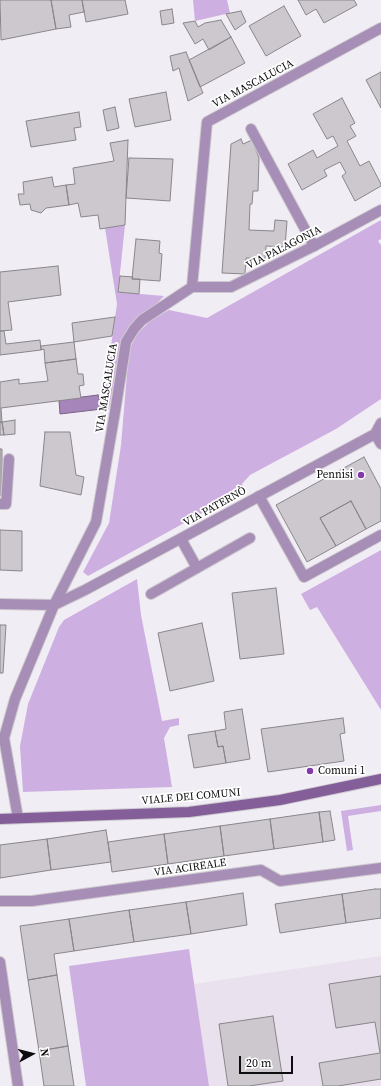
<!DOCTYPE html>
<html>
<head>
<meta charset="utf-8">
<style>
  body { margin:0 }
  #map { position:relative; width:381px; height:1086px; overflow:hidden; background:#f1edf4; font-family:"Source Serif 4",serif }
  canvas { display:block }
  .north { position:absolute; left:12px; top:1034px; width:40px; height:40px; -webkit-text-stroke:3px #fff; paint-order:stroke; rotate:83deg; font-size:11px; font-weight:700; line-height:16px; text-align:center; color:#0d0c0e }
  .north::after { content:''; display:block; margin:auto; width:14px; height:18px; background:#0d0c0e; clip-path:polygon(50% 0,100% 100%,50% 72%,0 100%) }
  .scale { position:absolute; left:239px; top:1056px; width:54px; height:18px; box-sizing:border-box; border:2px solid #0d0c0e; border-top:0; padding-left:5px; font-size:12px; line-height:14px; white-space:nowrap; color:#0d0c0e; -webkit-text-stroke:3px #fff; paint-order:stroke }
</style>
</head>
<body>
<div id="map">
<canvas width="381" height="1086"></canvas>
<div class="north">N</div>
<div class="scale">20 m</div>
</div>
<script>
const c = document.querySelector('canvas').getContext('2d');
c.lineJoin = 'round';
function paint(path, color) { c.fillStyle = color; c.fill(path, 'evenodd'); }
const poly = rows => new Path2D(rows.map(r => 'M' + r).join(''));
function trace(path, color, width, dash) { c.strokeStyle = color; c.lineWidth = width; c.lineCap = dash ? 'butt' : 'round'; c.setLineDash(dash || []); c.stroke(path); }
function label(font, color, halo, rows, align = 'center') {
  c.font = font + ' "Source Serif 4",serif'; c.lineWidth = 3.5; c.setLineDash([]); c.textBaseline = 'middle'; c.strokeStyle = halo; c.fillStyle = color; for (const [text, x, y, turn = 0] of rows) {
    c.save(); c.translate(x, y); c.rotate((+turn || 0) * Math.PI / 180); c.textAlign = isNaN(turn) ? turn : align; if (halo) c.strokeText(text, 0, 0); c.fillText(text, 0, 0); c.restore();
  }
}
const built = poly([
  [381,956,381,1086,209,1086,194,984]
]);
const green = poly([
  [193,0,227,0,230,13,195,21],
  [381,220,381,239,378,241,381,245,381,399,336,429,250,475,242,484,244,490,88,576,83,572,109,523,121,445,129,350,137,334,151,320,169,310,207,318],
  [125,225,118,292,164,296,122,340,109,409,102,409,117,304,105,228],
  [381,550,381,710,317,607,310,610,301,594],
  [137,579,141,615,162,721,179,718,179,725,170,727,164,738,172,787,23,792,20,746,28,704,59,627,64,620],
  [381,805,381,811,348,816,353,850,347,851,341,811],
  [189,949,209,1086,86,1086,69,966]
]);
const water = poly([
  [98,395,102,409,60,414,59,400,98,395]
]);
const building = poly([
  [0,0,51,0,56,29,1,40,0,0],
  [51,0,82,0,84,12,69,15,71,27,56,29,51,0],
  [82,0,125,0,128,14,86,22,82,0],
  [298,0,354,0,357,5,324,23,316,9,306,15,298,0],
  [284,6,301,36,266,56,249,26,284,6],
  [172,9,174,23,162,25,160,11,172,9],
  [241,11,246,22,235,30,226,14,241,11],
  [221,20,231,37,209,50,203,39,195,44,183,23,195,21,198,27,205,23,221,20],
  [231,37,245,63,200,87,189,60,231,37],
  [186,52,203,93,188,101,179,68,173,71,170,56,186,52],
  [381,72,381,108,366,80,381,72],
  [166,92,171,120,135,127,129,99,166,92],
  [342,98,355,123,350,126,356,136,347,141,360,166,369,161,381,184,381,186,355,201,342,176,346,173,340,162,324,170,327,176,302,190,288,164,313,150,317,158,338,146,333,136,327,139,313,114,342,98],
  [115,107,119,128,107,131,103,110,115,107],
  [79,112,81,127,74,128,76,140,31,147,26,121,79,112],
  [241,139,243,144,252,140,259,158,258,191,253,191,252,204,250,204,249,230,274,231,275,220,287,221,285,247,266,246,265,259,246,258,245,274,222,273,231,144,241,139],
  [128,140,125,225,100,229,98,215,81,217,78,203,69,205,66,185,75,184,73,168,114,161,110,143,128,140],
  [129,158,173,159,170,201,126,198,129,158],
  [52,177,54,187,66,185,69,205,46,208,41,213,31,210,30,204,20,205,18,194,24,194,23,182,52,177],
  [136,239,160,241,159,253,162,254,160,281,132,279,136,239],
  [58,266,61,295,8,302,12,330,0,331,0,272,58,266],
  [120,276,133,277,132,279,140,279,139,294,118,292,120,276],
  [115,317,112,336,74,342,72,323,115,317],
  [0,331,4,331,6,344,40,340,41,350,0,355,0,331],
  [74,342,76,359,45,363,44,349,41,350,41,346,74,342],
  [76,359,78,374,83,374,84,385,79,386,81,398,1,408,2,422,0,422,0,382,19,379,19,384,48,381,45,363,76,359],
  [15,420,15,434,4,435,2,422,15,420],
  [0,422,2,422,4,435,0,435,0,422],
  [45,432,70,432,76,475,84,477,81,495,40,486,45,432],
  [0,449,2,449,2,495,0,495,0,449],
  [364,457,381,489,381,521,366,529,351,501,320,518,336,546,307,562,276,505,364,457],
  [351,501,366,529,336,546,320,518,351,501],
  [0,530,22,531,22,571,0,570,0,530],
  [276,588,284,654,240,659,232,593,276,588],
  [202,623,214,681,170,691,158,633,202,623],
  [0,625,6,625,3,673,0,673,0,625],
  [242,709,250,759,226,763,223,746,218,747,215,731,226,729,224,712,242,709],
  [343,718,345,733,340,734,344,761,268,772,261,729,343,718],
  [215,731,218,747,223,746,226,763,194,768,188,735,215,731],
  [330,811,335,840,323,842,319,812,330,811],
  [319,812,323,842,274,849,270,819,319,812],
  [270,819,274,849,224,856,220,826,270,819],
  [220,826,224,856,168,864,164,834,220,826],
  [106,830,111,862,51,870,47,839,106,830],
  [164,834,168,864,112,872,108,842,164,834],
  [47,839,51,870,0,878,0,845,47,839],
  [375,889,381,889,381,918,346,923,342,894,375,889],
  [243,893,247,925,191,934,186,902,243,893],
  [342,894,346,923,280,933,275,904,342,894],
  [186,902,191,934,134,942,129,910,186,902],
  [129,910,134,942,74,951,69,919,129,910],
  [69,919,74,951,54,954,57,975,28,980,20,926,69,919],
  [57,975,68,1046,39,1051,28,980,57,975],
  [381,976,381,1079,338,1086,323,1086,319,1063,380,1053,375,1022,336,1028,329,984,381,976],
  [273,1016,283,1081,249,1086,228,1086,219,1024,273,1016],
  [68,1046,74,1086,44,1086,39,1051,68,1046]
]);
const lane = poly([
  [251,129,314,246],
  [259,496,304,577,381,535],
  [0,504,6,504,9,459],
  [181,539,197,568],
  [151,594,250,538]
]);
const street = poly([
  [192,287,207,122,381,28],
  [192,287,231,287,314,246,381,210],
  [375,434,381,444],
  [0,604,54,605,85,590,375,434,381,423],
  [18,818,4,738,15,699,54,605,96,522,115,412,126,342,134,329,142,320,192,287],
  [0,901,32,901,261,870,280,881,381,868],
  [0,962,18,1086]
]);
const secondary = poly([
  [0,819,189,812,280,800,381,779]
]);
const markers = [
  [361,475,4,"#8439aa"],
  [310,771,4,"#8439aa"]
];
const streetNames = [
  ["VIA MASCALUCIA",253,84,-28],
  ["VIA PALAGONIA",284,248,-27],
  ["VIA MASCALUCIA",107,388,-81],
  ["VIA PATERNÒ",215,507,-29],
  ["VIALE DEI COMUNI",191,797,-5],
  ["VIA ACIREALE",190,868,-8]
];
const poiNames = [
  ["Pennisi",353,475],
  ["Comuni 1",318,771,"left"]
];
paint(built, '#e9e1ee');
paint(green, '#ceafe2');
paint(water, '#a686ba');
trace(water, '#786186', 1);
paint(building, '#ccc8ce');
trace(building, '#89868b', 1);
trace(lane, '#cdc9cf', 12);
trace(street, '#cdc9cf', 12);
trace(secondary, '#cdc9cf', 12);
trace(lane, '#a78eb6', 10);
trace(street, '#a78eb6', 10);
trace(secondary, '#835e99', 10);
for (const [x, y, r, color] of markers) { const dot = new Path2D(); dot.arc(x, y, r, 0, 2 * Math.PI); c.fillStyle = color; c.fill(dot); trace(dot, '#fff', 1.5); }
label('11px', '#0d0c0e', '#fff', streetNames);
label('11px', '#0d0c0e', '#fff', poiNames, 'right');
</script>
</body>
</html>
